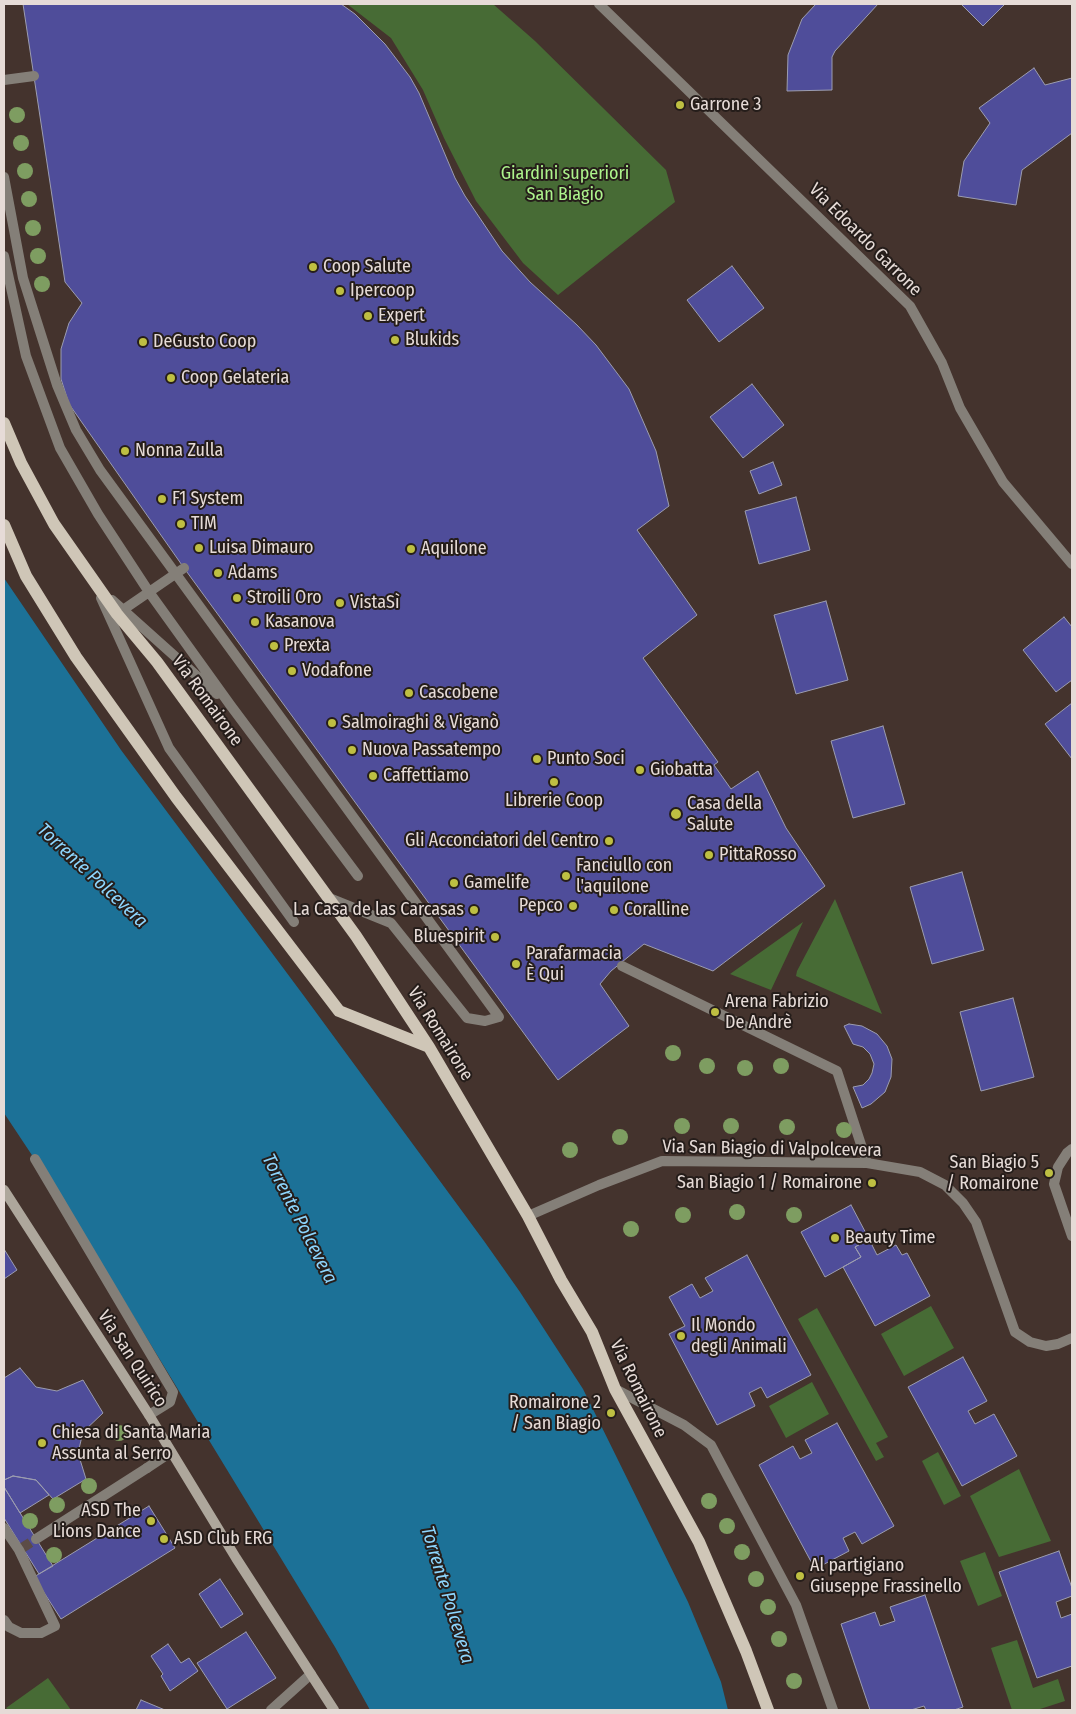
<!DOCTYPE html>
<html>
<head>
<meta charset="utf-8">
<style>
  body { margin:0 }
  #map { position:relative; width:1076px; height:1714px; overflow:hidden; background:#44332d; font-family:"Fira Sans Condensed",sans-serif }
  canvas { display:block }
  .frame { position:absolute; inset:0; border:5px solid #e6dbd7; pointer-events:none }
</style>
</head>
<body>
<div id="map">
<canvas width="1076" height="1714"></canvas>
<div class="frame"></div>
</div>
<script>
const c = document.querySelector('canvas').getContext('2d');
c.lineJoin = 'round';
function paint(path, color) { c.fillStyle = color; c.fill(path, 'evenodd'); }
const poly = rows => new Path2D(rows.map(r => 'M' + r).join(''));
function trace(path, color, width, dash) { c.strokeStyle = color; c.lineWidth = width; c.lineCap = dash ? 'butt' : 'round'; c.setLineDash(dash || []); c.stroke(path); }
function label(font, color, halo, rows, align = 'center') {
  c.font = font + ' "Fira Sans Condensed",sans-serif'; c.lineWidth = 4; c.setLineDash([]); c.textBaseline = 'middle'; c.strokeStyle = halo; c.fillStyle = color; for (const [text, x, y, turn = 0] of rows) {
    c.save(); c.translate(x, y); c.rotate((+turn || 0) * Math.PI / 180); c.textAlign = isNaN(turn) ? turn : align; if (halo) c.strokeText(text, 0, 0); c.fillText(text, 0, 0); c.restore();
  }
}
const green = poly([
  [347,4,493,4,535,41,666,170,675,202,558,295,523,263,476,201,444,138,423,90,391,38],
  [835,899,882,1014,796,976,797,971],
  [803,922,771,990,730,974],
  [931,1306,954,1348,904,1376,881,1334],
  [817,1308,888,1437,876,1443,884,1457,876,1461,798,1319],
  [812,1382,829,1414,786,1438,769,1406],
  [938,1452,961,1496,944,1505,922,1461],
  [1019,1469,1051,1541,999,1557,970,1496],
  [985,1552,1002,1596,978,1606,960,1561],
  [1017,1640,1033,1688,1058,1679,1065,1701,1037,1710,1012,1710,991,1648],
  [48,1678,71,1710,8,1710,6,1708]
]);
const water = poly([
  [4,578,121,750,304,996,484,1241,520,1292,583,1389,688,1602,721,1682,728,1710,370,1710,335,1647,73,1217,4,1113]
]);
const building = poly([
  [23,4,341,4,355,14,385,44,410,77,419,93,455,178,465,196,502,251,530,282,577,325,596,345,629,389,656,451,669,506,637,530,697,615,643,658,718,762,714,765,731,789,758,771,786,828,825,886,713,971,644,944,611,971,600,984,629,1026,558,1080,184,568,69,404,61,379,61,349,69,323,82,303,65,282,23,4],
  [816,4,878,4,835,51,832,57,832,90,787,91,788,55,802,19,816,4],
  [961,4,1005,4,983,26,961,4],
  [1034,68,1045,85,1072,78,1072,133,1022,170,1016,205,958,196,964,161,990,123,979,108,1034,68],
  [732,266,764,308,719,342,687,300,732,266],
  [752,384,784,425,743,458,710,417,752,384],
  [773,462,782,485,759,494,750,471,773,462],
  [796,497,810,550,759,564,745,511,796,497],
  [826,601,848,680,796,694,774,615,826,601],
  [1064,617,1072,627,1072,680,1056,692,1023,650,1064,617],
  [1072,703,1072,759,1045,724,1072,703],
  [883,726,905,804,853,818,831,741,883,726],
  [962,872,984,950,932,964,910,887,962,872],
  [1013,998,1034,1077,981,1091,960,1012,1013,998],
  [849,1024,862,1026,877,1034,887,1046,892,1059,891,1077,885,1092,871,1104,862,1108,853,1087,863,1085,869,1079,872,1073,874,1064,870,1054,863,1047,853,1044,844,1026,849,1024],
  [851,1205,869,1239,855,1247,861,1257,825,1277,801,1232,851,1205],
  [869,1239,877,1255,896,1245,902,1255,907,1253,930,1296,875,1326,843,1267,861,1257,855,1247,869,1239],
  [4,1249,17,1270,4,1279,4,1249],
  [747,1255,811,1375,767,1398,761,1387,749,1393,755,1406,717,1425,669,1334,685,1326,669,1297,692,1284,700,1298,713,1291,705,1278,747,1255],
  [963,1357,987,1401,968,1411,975,1424,994,1414,1017,1456,962,1486,908,1387,963,1357],
  [20,1368,36,1387,57,1391,83,1380,103,1413,83,1432,78,1453,86,1479,53,1499,36,1480,13,1476,4,1480,4,1378,20,1368],
  [837,1423,894,1526,862,1544,855,1532,843,1538,849,1551,815,1569,759,1465,793,1446,800,1459,812,1453,805,1440,837,1423],
  [13,1476,36,1480,49,1495,20,1513,4,1487,4,1480,13,1476],
  [4,1487,53,1566,39,1574,4,1518,4,1487],
  [149,1506,175,1548,61,1619,34,1577,149,1506],
  [1059,1551,1072,1588,1072,1596,1056,1602,1061,1618,1072,1614,1072,1666,1037,1678,999,1572,1059,1551],
  [220,1579,243,1614,221,1628,199,1594,220,1579],
  [925,1595,963,1707,954,1710,926,1710,924,1706,911,1710,870,1710,841,1624,875,1612,880,1626,895,1621,890,1607,925,1595],
  [246,1632,276,1678,227,1709,197,1663,246,1632],
  [168,1644,181,1663,189,1658,198,1671,170,1691,161,1676,163,1674,151,1656,168,1644],
  [141,1700,165,1710,136,1710,141,1700]
]);
const pedestrianTunnel = poly([
  [22,1548,36,1539]
]);
const service = poly([
  [4,80,34,76],
  [4,177,23,278,57,385,76,430,100,470,499,1017,485,1021,467,1018,391,923,329,898],
  [4,256,26,356,60,448,98,514,149,592,231,706,358,876],
  [101,598,169,748,294,922],
  [112,600,217,694],
  [117,614,184,568],
  [622,966,837,1071,867,1163],
  [35,1159,173,1392,170,1402,149,1415],
  [615,1389,684,1425,711,1445,796,1605,833,1710],
  [147,1468,171,1452]
]);
const pedestrian = poly([
  [4,1528,19,1550,55,1626,41,1633,21,1633,9,1627,4,1620],
  [36,1539,147,1468]
]);
const minor = poly([
  [599,4,910,306,942,363,960,408,1003,482,1072,564],
  [1072,1149,1067,1153,1058,1167,1054,1184,1072,1236],
  [528,1216,599,1185,662,1161,867,1163,920,1172,945,1185,963,1203,976,1222,1015,1332,1030,1342,1046,1346,1058,1344,1072,1338],
  [271,1710,311,1674]
]);
const secondary = poly([
  [4,1190,149,1415,236,1558,334,1710]
]);
const primary = poly([
  [4,423,21,463,54,524,117,614,157,662,356,936,429,1047,528,1216,561,1280,592,1332,615,1389,699,1542,746,1651,768,1710],
  [4,525,26,576,76,657,176,797,339,1011,429,1047]
]);
const trees = [
  [17,115],
  [21,143],
  [25,171],
  [29,199],
  [33,228],
  [38,256],
  [42,284],
  [673,1053],
  [707,1066],
  [781,1066],
  [745,1068],
  [682,1126],
  [731,1126],
  [787,1127],
  [844,1130],
  [620,1137],
  [570,1150],
  [737,1212],
  [683,1215],
  [794,1215],
  [631,1229],
  [119,1433],
  [89,1486],
  [709,1501],
  [57,1505],
  [30,1521],
  [727,1526],
  [742,1552],
  [54,1555],
  [756,1579],
  [768,1607],
  [779,1639],
  [794,1681]
];
const markers = [
  [680,105,5,"#bebf42"],
  [313,267,5,"#bebf42"],
  [340,291,5,"#bebf42"],
  [368,316,5,"#bebf42"],
  [395,340,5,"#bebf42"],
  [143,342,5,"#bebf42"],
  [171,378,5,"#bebf42"],
  [125,451,5,"#bebf42"],
  [162,499,5,"#bebf42"],
  [181,524,5,"#bebf42"],
  [199,548,5,"#bebf42"],
  [411,549,5,"#bebf42"],
  [218,573,5,"#bebf42"],
  [237,598,5,"#bebf42"],
  [340,603,5,"#bebf42"],
  [255,622,5,"#bebf42"],
  [274,646,5,"#bebf42"],
  [292,671,5,"#bebf42"],
  [409,693,5,"#bebf42"],
  [332,723,5,"#bebf42"],
  [352,750,5,"#bebf42"],
  [537,759,5,"#bebf42"],
  [640,770,5,"#bebf42"],
  [373,776,5,"#bebf42"],
  [554,782,5,"#bebf42"],
  [676,814,6,"#bebf42"],
  [609,841,5,"#bebf42"],
  [709,855,5,"#bebf42"],
  [566,876,5,"#bebf42"],
  [454,883,5,"#bebf42"],
  [573,906,5,"#bebf42"],
  [474,910,5,"#bebf42"],
  [614,910,5,"#bebf42"],
  [495,937,5,"#bebf42"],
  [516,964,5,"#bebf42"],
  [715,1012,5,"#bebf42"],
  [1049,1173,5,"#bebf42"],
  [872,1183,5,"#bebf42"],
  [835,1238,5,"#bebf42"],
  [681,1336,5,"#bebf42"],
  [611,1413,5,"#bebf42"],
  [42,1443,5,"#bebf42"],
  [151,1521,5,"#bebf42"],
  [164,1539,5,"#bebf42"],
  [800,1576,5,"#bebf42"]
];
const poiNames = [
  ["Garrone 3",690,105],
  ["Coop Salute",323,267],
  ["Ipercoop",350,291],
  ["Expert",378,316],
  ["Blukids",405,340],
  ["DeGusto Coop",153,342],
  ["Coop Gelateria",181,378],
  ["Nonna Zulla",135,451],
  ["F1 System",172,499],
  ["TIM",191,524],
  ["Luisa Dimauro",209,548],
  ["Aquilone",421,549],
  ["Adams",228,573],
  ["Stroili Oro",247,598],
  ["VistaSì",350,603],
  ["Kasanova",265,622],
  ["Prexta",284,646],
  ["Vodafone",302,671],
  ["Cascobene",419,693],
  ["Salmoiraghi & Viganò",342,723],
  ["Nuova Passatempo",362,750],
  ["Punto Soci",547,759],
  ["Giobatta",650,770],
  ["Caffettiamo",383,776],
  ["Librerie Coop",554,801,"center"],
  ["Casa della",687,804],
  ["Salute",687,825],
  ["Gli Acconciatori del Centro",599,841,"right"],
  ["PittaRosso",719,855],
  ["Fanciullo con",576,866],
  ["l'aquilone",576,887],
  ["Gamelife",464,883],
  ["Pepco",563,906,"right"],
  ["La Casa de las Carcasas",464,910,"right"],
  ["Coralline",624,910],
  ["Bluespirit",485,937,"right"],
  ["Parafarmacia",526,954],
  ["È Qui",526,975],
  ["Arena Fabrizio",725,1002],
  ["De Andrè",725,1023],
  ["San Biagio 5",1039,1163,"right"],
  ["/ Romairone",1039,1184,"right"],
  ["San Biagio 1 / Romairone",862,1183,"right"],
  ["Beauty Time",845,1238],
  ["Il Mondo",691,1326],
  ["degli Animali",691,1347],
  ["Romairone 2",601,1403,"right"],
  ["/ San Biagio",601,1424,"right"],
  ["Chiesa di Santa Maria",52,1433],
  ["Assunta al Serro",52,1454],
  ["ASD The",141,1511,"right"],
  ["Lions Dance",141,1532,"right"],
  ["ASD Club ERG",174,1539],
  ["Al partigiano",810,1566],
  ["Giuseppe Frassinello",810,1587]
];
const parkNames = [
  ["Giardini superiori",565,174],
  ["San Biagio",565,195]
];
const streetNames = [
  ["Via Edoardo Garrone",865,240,45],
  ["Via Romairone",207,701,54],
  ["Via Romairone",440,1034,58],
  ["Via San Biagio di Valpolcevera",772,1149,1],
  ["Via San Quirico",132,1359,57],
  ["Via Romairone",638,1389,64]
];
const waterNames = [
  ["Torrente Polcevera",92,876,43],
  ["Torrente Polcevera",299,1219,63],
  ["Torrente Polcevera",447,1595,73]
];
paint(green, '#476b35');
paint(water, '#1c7197');
paint(building, '#4f4d9a');
trace(building, '#9c9db0', 1);
trace(pedestrianTunnel, '#5c4c46', 10, [10, 5]);
trace(service, '#847f78', 10);
trace(pedestrian, '#847f78', 10);
trace(minor, '#847f78', 10);
trace(secondary, '#aea79c', 10);
trace(primary, '#cfc6b7', 12);
c.fillStyle = '#7e9d61';
for (const [x, y] of trees) { c.beginPath(); c.arc(x, y, 8, 0, 2 * Math.PI); c.fill(); }
for (const [x, y, r, color] of markers) { const dot = new Path2D(); dot.arc(x, y, r, 0, 2 * Math.PI); c.fillStyle = color; c.fill(dot); trace(dot, '#251d1a', 2); }
label('18px', '#e6dbd7', '#251d1a', poiNames, 'left');
label('18px', '#adf38c', '#251d1a', parkNames);
label('18px', '#e6dbd7', '#251d1a', streetNames);
label('italic 19px', '#8dd5fd', '#251d1a', waterNames);
</script>
</body>
</html>
